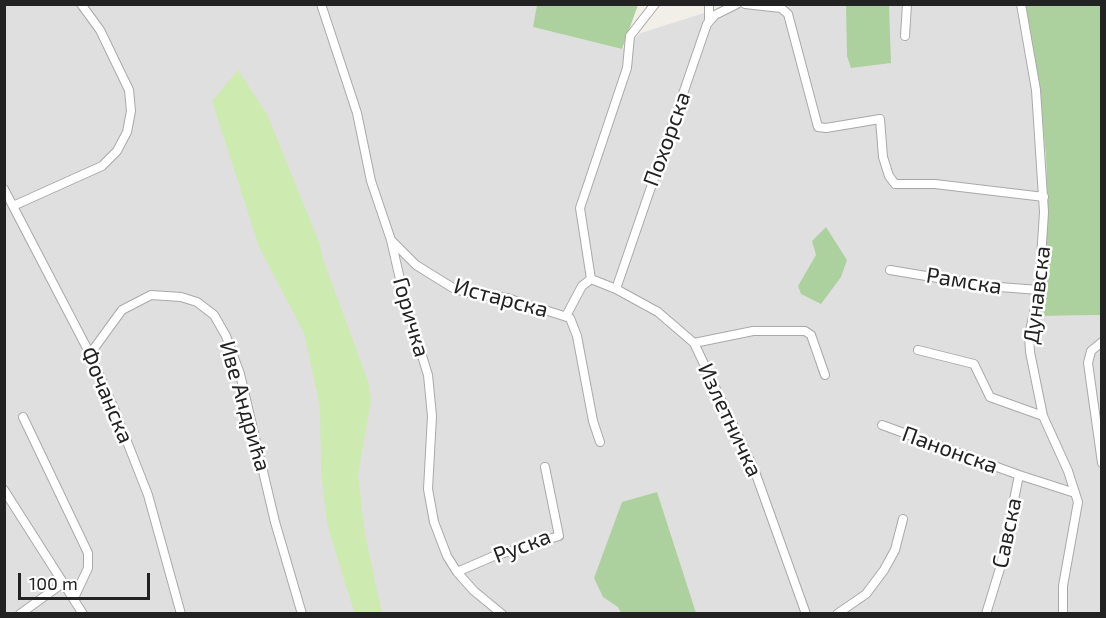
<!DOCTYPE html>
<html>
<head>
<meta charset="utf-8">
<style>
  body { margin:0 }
  #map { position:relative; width:1106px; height:618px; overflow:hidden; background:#f2efe9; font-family:"Exo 2",sans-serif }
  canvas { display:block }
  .frame { position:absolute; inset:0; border:6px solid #222; pointer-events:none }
  .scale { position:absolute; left:18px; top:573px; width:132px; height:27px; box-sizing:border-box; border:3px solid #222; border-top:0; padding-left:8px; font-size:18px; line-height:21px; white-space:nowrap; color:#222; -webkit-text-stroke:4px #fff; paint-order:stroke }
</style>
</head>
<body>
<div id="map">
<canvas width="1106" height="618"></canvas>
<div class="frame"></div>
<div class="scale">100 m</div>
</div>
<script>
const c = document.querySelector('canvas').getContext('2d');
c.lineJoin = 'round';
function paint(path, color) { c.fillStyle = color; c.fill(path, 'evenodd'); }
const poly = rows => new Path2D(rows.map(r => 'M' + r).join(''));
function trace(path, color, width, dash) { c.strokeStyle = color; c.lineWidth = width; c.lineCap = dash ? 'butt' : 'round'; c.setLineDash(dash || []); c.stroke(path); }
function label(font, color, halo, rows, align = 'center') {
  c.font = font + ' "Exo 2",sans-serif'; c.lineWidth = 5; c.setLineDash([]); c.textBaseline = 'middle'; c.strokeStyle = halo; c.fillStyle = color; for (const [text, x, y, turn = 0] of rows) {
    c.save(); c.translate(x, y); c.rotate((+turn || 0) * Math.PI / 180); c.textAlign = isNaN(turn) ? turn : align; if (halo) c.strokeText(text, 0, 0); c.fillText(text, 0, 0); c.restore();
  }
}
const residential = poly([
  [776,4,1025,5,1040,95,1046,156,1048,211,1040,316,1101,315,1101,613,5,613,4,5,537,5,534,27,622,49,641,33,729,5]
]);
const grass = poly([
  [238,70,267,114,319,242,323,259,368,381,371,400,358,475,365,534,382,613,355,613,350,599,327,524,321,473,320,408,304,333,259,247,212,101]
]);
const forest = poly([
  [537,5,638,5,622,49,533,27],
  [846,5,889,5,891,63,851,68,847,56],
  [1025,5,1101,5,1101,315,1040,316,1048,211,1046,156,1040,95],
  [826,227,847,260,841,277,821,304,801,294,798,286,816,255,812,241],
  [657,492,696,613,621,613,618,607,603,597,594,578,622,502]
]);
const street = poly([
  [321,4,357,113,371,181,391,240,405,301,428,375,432,416,428,489,434,522,447,556,457,572,474,591,502,614],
  [709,4,709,19],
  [745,4,781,8,788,14,818,127,826,128,880,119,883,157,889,176,895,184,935,184,1044,197],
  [1021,4,1036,90,1044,212,1039,290,1029,335,1030,352,1043,416,1068,471,1078,502,1063,586,1063,614],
  [905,36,907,4],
  [4,189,90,354,115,411,148,495,181,614],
  [13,206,102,166,117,151,127,132,131,111,129,90,100,30,81,4],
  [391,240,416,265,453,288,468,293,507,298,570,318,577,336,593,421,600,442],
  [890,270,986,286,1039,290],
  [591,279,580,208,627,68,630,36,655,4],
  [616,289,707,24,715,15,737,4],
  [566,316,582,286,591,279,616,289,658,312,694,343,754,469,806,614],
  [1102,342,1091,351,1088,363,1102,463],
  [694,343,753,331,805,331,811,335,825,375],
  [918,350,974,364,990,397,1043,416],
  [90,354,122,310,151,295,181,297,197,302,214,315,226,336,240,374,275,522,302,614],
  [23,417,88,553,88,568,74,598],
  [882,425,1019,475],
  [4,490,83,614],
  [457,572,494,556,559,536,545,467],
  [20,614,63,583],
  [837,614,866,594,884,570,895,550,903,519],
  [986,614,1001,565,1019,475,1075,493]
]);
const streetNames = [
  ["Похорска",667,139,-70],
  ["Рамска",964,281,9],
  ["Дунавска",1037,295,-83],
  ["Истарска",501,298,15],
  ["Горичка",411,317,74],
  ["Фочанска",107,395,67],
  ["Иве Андрића",245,406,74],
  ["Излетничка",730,420,65],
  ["Панонска",950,450,20],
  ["Савска",1007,533,-78],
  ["Руска",522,546,-21]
];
paint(residential, '#e0dfdf');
paint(grass, '#cdebb0');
paint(forest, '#add19e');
trace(street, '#a9a9a9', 10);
trace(street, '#fff', 8);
label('22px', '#222', '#fff', streetNames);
</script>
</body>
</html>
